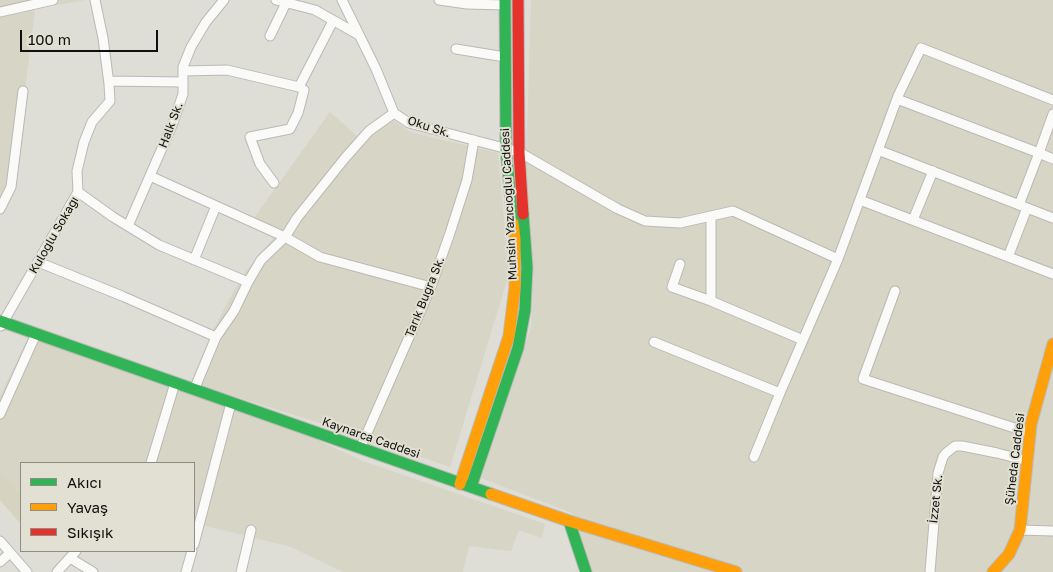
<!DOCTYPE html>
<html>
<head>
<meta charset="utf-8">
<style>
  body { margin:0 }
  #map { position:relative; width:1053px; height:572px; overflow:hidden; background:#deddd6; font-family:"Golos Text",sans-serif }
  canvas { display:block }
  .legend { position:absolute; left:20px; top:462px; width:175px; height:90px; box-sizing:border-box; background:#e1e0d3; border:1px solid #8d8d83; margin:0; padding:6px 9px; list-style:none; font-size:15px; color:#10100c }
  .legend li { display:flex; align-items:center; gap:10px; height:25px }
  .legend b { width:25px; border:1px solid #8d8d83 }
  .scale { position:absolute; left:20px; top:30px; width:138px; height:22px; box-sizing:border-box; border:2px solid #10100c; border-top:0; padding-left:6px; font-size:15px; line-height:18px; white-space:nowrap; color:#10100c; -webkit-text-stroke:4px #e1e0d3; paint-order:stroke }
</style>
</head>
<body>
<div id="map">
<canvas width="1053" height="572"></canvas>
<ul class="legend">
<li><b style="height:6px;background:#30b455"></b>Akıcı</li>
<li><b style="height:6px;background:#ff9f0a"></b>Yavaş</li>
<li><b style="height:6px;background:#e5322d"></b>Sıkışık</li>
</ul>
<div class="scale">100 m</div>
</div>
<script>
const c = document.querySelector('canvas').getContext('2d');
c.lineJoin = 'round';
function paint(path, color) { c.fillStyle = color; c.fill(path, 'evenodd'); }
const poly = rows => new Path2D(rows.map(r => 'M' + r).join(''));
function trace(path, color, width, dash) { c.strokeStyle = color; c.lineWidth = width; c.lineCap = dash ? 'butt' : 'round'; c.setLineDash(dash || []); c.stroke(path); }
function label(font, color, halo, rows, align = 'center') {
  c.font = font + ' "Golos Text",sans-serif'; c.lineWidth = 4; c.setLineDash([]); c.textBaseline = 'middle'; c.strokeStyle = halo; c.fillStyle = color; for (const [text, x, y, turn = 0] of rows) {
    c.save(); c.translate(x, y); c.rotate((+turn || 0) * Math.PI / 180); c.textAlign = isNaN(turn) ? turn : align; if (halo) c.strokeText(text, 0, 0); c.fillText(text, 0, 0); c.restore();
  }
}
const built = poly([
  [0,0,85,0,35,9,13,186,0,214],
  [531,0,1053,0,1053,572,591,572,572,513,481,478,531,327,533,284,526,167],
  [330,112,357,136,385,114,410,132,498,153,509,274,450,467,358,435,196,384,363,461,545,524,542,538,519,530,511,551,469,546,463,572,343,572,291,547,194,523,194,508,196,501,194,499,194,463,21,463,21,524,0,500,0,396,33,327,191,382,212,332,242,276,280,230,254,218]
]);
const green = poly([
  [0,473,21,494,21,524,0,500]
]);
const street = poly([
  [276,0,315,10,359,35],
  [342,0,376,69,394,113,409,123,519,152,618,209,645,221,680,223,733,211,838,259,898,96,921,48,1053,100],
  [439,0,467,4,505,5],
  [0,12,53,0],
  [270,36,286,3],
  [456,49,505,57],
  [183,71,227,70,299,87,333,21],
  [109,81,183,82],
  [897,99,1039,153,1019,205],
  [1053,114,1039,153,1053,159],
  [878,150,1053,218],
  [150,176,285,237,320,257,431,287],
  [274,183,260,164,250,137,290,129,298,113,304,90,299,87],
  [78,192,113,217,159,245,248,282],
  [860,200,1053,274],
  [0,209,11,187,23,91],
  [711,216,711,301,803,340,838,259],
  [913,220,933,171],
  [128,226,173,123,183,94,183,67,191,47,206,22,224,0],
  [1008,257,1027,208],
  [194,260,216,206],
  [38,262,122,296,216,337],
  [680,264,672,287,711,301],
  [895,291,863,379,1030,433],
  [1,326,78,192,77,171,84,142,92,122,110,101,109,84,103,38,95,0],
  [654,342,780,393],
  [194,390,216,337,234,311,248,282,261,260,285,237,297,218,345,158,369,131,394,113],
  [0,414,36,334],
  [360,449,431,287,450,233,467,180,474,140],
  [754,457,780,393,803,340],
  [151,463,175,383],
  [1020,530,1053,531],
  [0,541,27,572],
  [194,544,231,403],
  [70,558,93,572],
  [0,562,10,553],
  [57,572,76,551],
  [186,572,192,551],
  [241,572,251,530],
  [930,572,938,473,943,457,946,453,955,446,962,446,997,453,1028,461]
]);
const fast = poly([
  [505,0,506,149,513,223],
  [0,321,491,494],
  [471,487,518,348,525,310,527,267,523,214],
  [569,521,586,572]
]);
const slow = poly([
  [460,484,509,336,515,287,515,239,513,223],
  [491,494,569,521,736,572],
  [993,572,1009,554,1020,530,1031,424,1053,344]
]);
const jam = poly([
  [518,0,519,152,523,214]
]);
const streetNames = [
  ["Halk Sk.",171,125,-69],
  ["Oku Sk.",429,127,18],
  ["Muhsin Yazıcıoğlu Caddesi",509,204,-93],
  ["Kuloğlu Sokağı",54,235,-60],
  ["Tarık Buğra Sk.",425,297,-68],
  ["Kaynarca Caddesi",371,438,19],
  ["Şüheda Caddesi",1015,459,-83],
  ["İzzet Sk.",936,499,-84]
];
paint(built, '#d7d5c6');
paint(green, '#d6d3c1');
trace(street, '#bab9b4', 11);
trace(fast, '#bab9b4', 13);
trace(slow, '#bab9b4', 13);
trace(jam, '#bab9b4', 13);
trace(street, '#fafaf9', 9);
trace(fast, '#30b455', 11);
trace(slow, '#ff9f0a', 11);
trace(jam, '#e5322d', 11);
label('12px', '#10100c', '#e1e0d3', streetNames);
</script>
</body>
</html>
